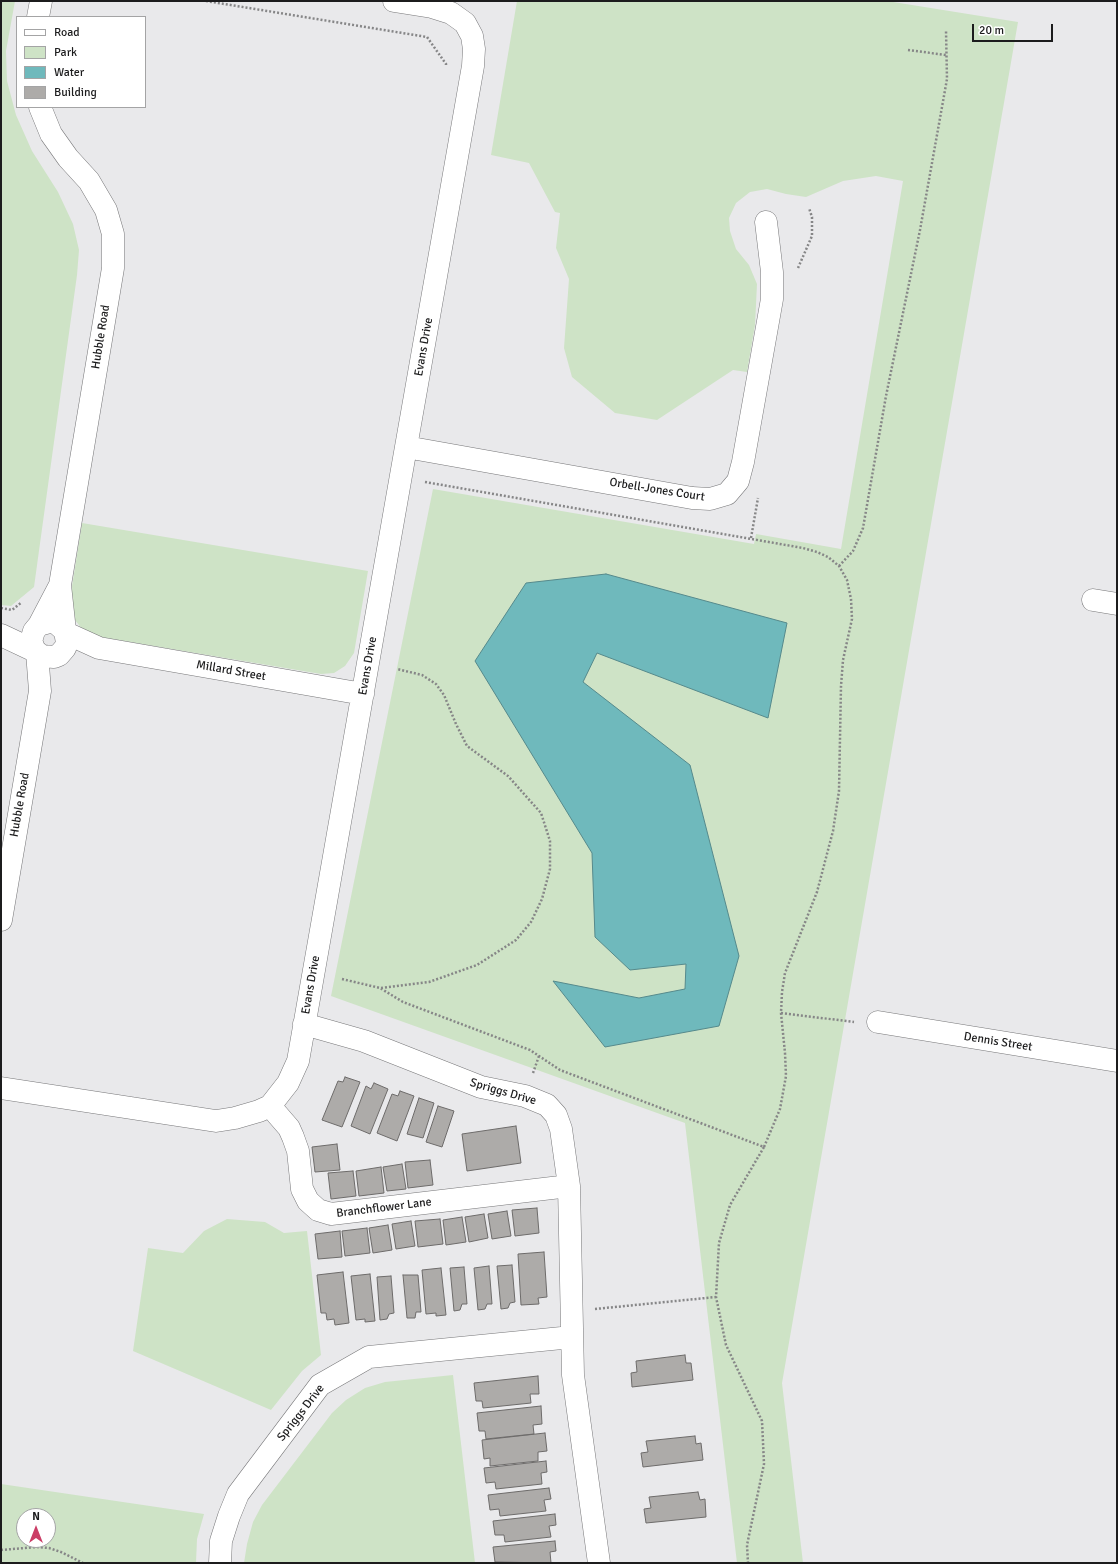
<!DOCTYPE html>
<html>
<head>
<meta charset="utf-8">
<style>
  body { margin:0 }
  #map { position:relative; width:1118px; height:1564px; overflow:hidden; background:#e9e9eb; font-family:Signika,sans-serif }
  canvas { display:block }
  .frame { position:absolute; inset:0; border:2px solid #1c1c1d; pointer-events:none }
  .legend { position:absolute; left:16px; top:16px; width:130px; height:92px; box-sizing:border-box; background:#fff; border:1px solid #a4a4a5; margin:0; padding:5px 7px; list-style:none; font-size:12px; color:#1c1c1d }
  .legend li { display:flex; align-items:center; gap:8px; height:20px }
  .legend b { width:20px; border:1px solid #a4a4a5 }
  .north { position:absolute; left:16px; top:1508px; width:40px; height:40px; box-sizing:border-box; background:#fff; border:1px solid #a4a4a5; border-radius:50%; rotate:0deg; font-size:11px; font-weight:700; line-height:16px; text-align:center; color:#1c1c1d }
  .north::after { content:''; display:block; margin:auto; width:14px; height:18px; background:#cb3d66; clip-path:polygon(50% 0,100% 100%,50% 72%,0 100%) }
  .scale { position:absolute; left:972px; top:24px; width:81px; height:18px; box-sizing:border-box; border:2px solid #1c1c1d; border-top:0; padding-left:5px; font-size:12px; line-height:14px; white-space:nowrap; color:#1c1c1d; -webkit-text-stroke:3px #fff; paint-order:stroke }
</style>
</head>
<body>
<div id="map">
<canvas width="1118" height="1564"></canvas>
<div class="frame"></div>
<ul class="legend">
<li><b style="height:5px;background:#fff"></b>Road</li>
<li><b style="height:11px;background:#cee3c6"></b>Park</li>
<li><b style="height:11px;background:#6fb9bc"></b>Water</li>
<li><b style="height:11px;background:#adaba9"></b>Building</li>
</ul>
<div class="north">N</div>
<div class="scale">20 m</div>
</div>
<script>
const c = document.querySelector('canvas').getContext('2d');
c.lineJoin = 'round';
function paint(path, color) { c.fillStyle = color; c.fill(path, 'evenodd'); }
const poly = rows => new Path2D(rows.map(r => 'M' + r).join(''));
function trace(path, color, width, dash) { c.strokeStyle = color; c.lineWidth = width; c.lineCap = dash ? 'butt' : 'round'; c.setLineDash(dash || []); c.stroke(path); }
function label(font, color, halo, rows, align = 'center') {
  c.font = font + ' Signika,sans-serif'; c.lineWidth = 3.5; c.setLineDash([]); c.textBaseline = 'middle'; c.strokeStyle = halo; c.fillStyle = color; for (const [text, x, y, turn = 0] of rows) {
    c.save(); c.translate(x, y); c.rotate((+turn || 0) * Math.PI / 180); c.textAlign = isNaN(turn) ? turn : align; if (halo) c.strokeText(text, 0, 0); c.fillText(text, 0, 0); c.restore();
  }
}
const green = poly([
  [1,1,15,1,6,51,7,81,16,115,32,151,58,192,73,224,79,250,77,275,34,587,11,606,1,605],
  [517,1,887,1,1018,22,782,1383,803,1563,737,1563,685,1123,331,996,433,489,754,544,756,534,841,549,903,181,876,176,843,181,806,197,786,194,767,189,750,192,736,203,729,218,730,231,736,249,749,265,757,284,755,325,747,372,733,370,657,420,615,413,572,377,564,348,569,279,556,248,560,213,555,212,529,163,491,155],
  [82,523,368,571,354,653,345,666,334,673,321,674,94,636,82,629,75,620,70,599],
  [227,1219,265,1222,284,1233,307,1231,321,1355,302,1371,271,1410,133,1351,148,1248,183,1253,204,1231],
  [453,1375,475,1563,244,1563,247,1544,253,1522,262,1505,332,1413,346,1400,365,1388,385,1382],
  [1,1484,204,1514,197,1539,196,1563,1,1563],
  [24,1516,48,1516,48,1540,24,1540]
]);
const water = poly([
  [606,574,787,623,768,718,597,653,583,682,690,765,739,956,719,1026,605,1047,553,981,639,998,685,989,686,964,630,970,595,937,592,853,475,661,526,583,606,574]
]);
const building = poly([
  [345,1077,360,1082,342,1127,322,1120,338,1081,343,1082,345,1077],
  [374,1083,388,1089,370,1134,351,1126,366,1086,371,1089,374,1083],
  [400,1091,414,1096,397,1141,377,1133,392,1094,398,1096,400,1091],
  [419,1098,434,1103,423,1138,407,1134,419,1098],
  [438,1106,454,1111,442,1147,426,1142,438,1106],
  [516,1126,521,1163,467,1171,462,1134,516,1126],
  [337,1144,340,1170,315,1172,312,1147,337,1144],
  [430,1160,433,1185,408,1188,405,1162,430,1160],
  [402,1164,406,1189,387,1191,383,1167,402,1164],
  [381,1167,384,1193,359,1196,356,1171,381,1167],
  [353,1171,356,1196,331,1199,328,1173,353,1171],
  [537,1208,539,1233,515,1236,512,1210,537,1208],
  [507,1211,511,1236,492,1239,488,1214,507,1211],
  [484,1214,488,1238,469,1242,465,1217,484,1214],
  [462,1217,466,1242,446,1245,443,1220,462,1217],
  [440,1219,443,1244,418,1247,415,1221,440,1219],
  [411,1221,415,1246,396,1249,392,1224,411,1221],
  [388,1225,392,1250,373,1253,369,1228,388,1225],
  [367,1228,370,1253,345,1256,342,1231,367,1228],
  [340,1231,342,1257,318,1259,315,1234,340,1231],
  [544,1252,547,1297,538,1298,539,1304,521,1305,518,1254,544,1252],
  [512,1265,515,1302,510,1303,508,1308,501,1309,497,1266,512,1265],
  [489,1266,492,1304,487,1304,485,1309,478,1310,474,1268,489,1266],
  [464,1267,467,1304,462,1304,460,1310,454,1311,450,1268,464,1267],
  [441,1268,446,1315,436,1316,436,1313,426,1314,422,1270,441,1268],
  [343,1272,349,1323,335,1325,334,1319,327,1320,326,1313,321,1313,317,1275,343,1272],
  [370,1274,375,1321,365,1322,365,1319,356,1320,351,1276,370,1274],
  [403,1275,418,1275,421,1312,416,1312,415,1318,407,1318,403,1275],
  [391,1276,394,1313,389,1314,387,1319,380,1320,377,1277,391,1276],
  [685,1355,686,1363,691,1363,693,1380,632,1387,631,1373,637,1372,636,1361,685,1355],
  [538,1376,539,1394,530,1394,531,1403,483,1408,482,1401,476,1401,474,1383,538,1376],
  [541,1406,542,1424,533,1425,534,1434,486,1439,485,1431,479,1431,477,1413,541,1406],
  [545,1433,547,1451,538,1452,538,1461,490,1466,490,1458,484,1459,482,1440,545,1433],
  [695,1436,696,1444,701,1443,703,1460,643,1467,641,1453,648,1452,646,1441,695,1436],
  [546,1461,547,1472,541,1473,542,1484,496,1489,495,1482,486,1483,484,1468,546,1461],
  [549,1488,551,1499,544,1500,546,1511,500,1516,499,1509,490,1510,488,1495,549,1488],
  [698,1492,700,1500,705,1499,706,1517,646,1523,644,1509,651,1508,649,1497,698,1492],
  [555,1514,556,1525,549,1526,551,1537,505,1542,504,1535,495,1535,493,1521,555,1514],
  [555,1541,556,1551,550,1552,551,1563,495,1562,493,1547,555,1541]
]);
const path = poly([
  [206,1,427,37,446,64,446,66],
  [908,50,946,55],
  [798,268,812,236,812,217,809,208],
  [425,482,803,548,817,552,828,557,839,566,847,580,851,599,852,619,843,660,841,686,839,791,833,831,817,892,785,973,782,992,781,1013,785,1053,786,1076,780,1109,764,1147],
  [751,538,758,498],
  [839,566,853,551,863,528,886,396,920,230,947,79,946,30],
  [1,608,12,610,22,602],
  [342,979,380,988,403,1002,530,1050,560,1070,764,1147,730,1205,719,1243,716,1297,726,1345,762,1421,764,1464,747,1545,748,1563],
  [381,988,429,982,477,965,516,940,531,922,542,899,550,869,550,841,541,813,508,776,467,746,456,724,444,695,436,684,422,675,397,669],
  [781,1013,854,1022],
  [533,1073,539,1056],
  [595,1309,716,1297],
  [1,1550,37,1547,49,1548,61,1552,83,1563]
]);
const minor = poly([
  [38,17,41,1],
  [40,107,51,134,68,158,89,181,106,210,113,234,113,268,60,585,65,631],
  [406,447,692,498,710,499,727,494,738,481,743,462,772,299,772,272,766,222],
  [1093,600,1117,604],
  [39,625,50,622,56,623,65,631,67,643,65,648,59,655,54,657,42,656,35,651,31,641,34,631,39,625,60,585],
  [66,633,99,648,363,694],
  [1,635,35,651],
  [1,920,40,691,37,652],
  [878,1022,1117,1061],
  [304,1024,364,1041,481,1087,525,1096,547,1105,556,1115,561,1129,569,1186,573,1375,599,1563],
  [1,1088,216,1121,235,1118,259,1111,270,1106,288,1083,298,1061,473,66,474,49,472,36,465,23,451,13,432,7,394,1],
  [270,1106,289,1128,293,1137,298,1151,302,1189,308,1201,318,1210,331,1214,569,1186],
  [220,1563,221,1541,229,1516,238,1494,320,1385,369,1357,572,1337]
]);
const streetNames = [
  ["Hubble Road",101,337,-81],
  ["Evans Drive",424,347,-80],
  ["Orbell-Jones Court",657,490,9],
  ["Evans Drive",368,666,-80],
  ["Millard Street",231,671,10],
  ["Hubble Road",20,805,-80],
  ["Evans Drive",311,985,-80],
  ["Dennis Street",998,1042,9],
  ["Spriggs Drive",503,1092,16],
  ["Branchflower Lane",384,1208,-7],
  ["Spriggs Drive",301,1413,-52]
];
paint(green, '#cee3c6');
paint(water, '#6fb9bc');
trace(water, '#568a8c', 1);
paint(building, '#adaba9');
trace(building, '#6d6b6a', 1);
trace(minor, '#777779', 23);
trace(path, '#868687', 2.5, [2, 2]);
trace(minor, '#fff', 22);
label('12px', '#1c1c1d', '#fff', streetNames);
</script>
</body>
</html>
